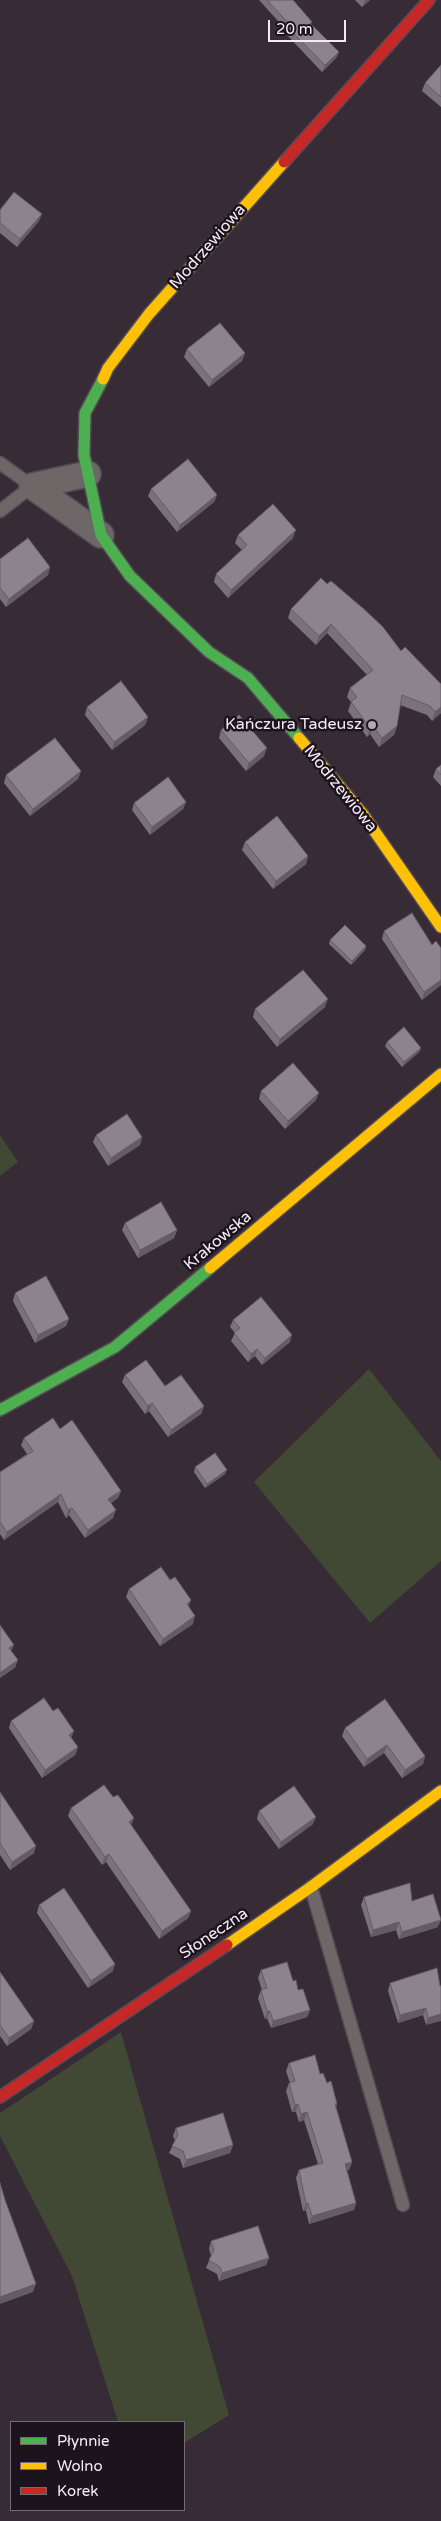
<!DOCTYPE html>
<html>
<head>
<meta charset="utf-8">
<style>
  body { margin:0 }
  #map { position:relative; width:441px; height:2521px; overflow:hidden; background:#372c36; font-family:"Varela Round",sans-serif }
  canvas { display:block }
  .legend { position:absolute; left:10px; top:2421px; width:175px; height:90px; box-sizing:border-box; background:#1c141c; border:1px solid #746a73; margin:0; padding:6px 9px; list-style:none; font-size:15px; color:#f7eaf6 }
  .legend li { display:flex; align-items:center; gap:10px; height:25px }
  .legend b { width:25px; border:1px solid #746a73 }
  .scale { position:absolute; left:268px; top:20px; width:78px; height:22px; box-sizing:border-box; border:2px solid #f7eaf6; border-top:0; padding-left:6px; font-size:15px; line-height:18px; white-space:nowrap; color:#f7eaf6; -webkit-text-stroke:4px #1c141c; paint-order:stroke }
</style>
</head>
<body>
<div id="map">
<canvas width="441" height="2521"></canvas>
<ul class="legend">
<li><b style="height:6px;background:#4caf50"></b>Płynnie</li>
<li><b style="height:6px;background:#ffc107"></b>Wolno</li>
<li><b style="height:6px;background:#c62828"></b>Korek</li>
</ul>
<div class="scale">20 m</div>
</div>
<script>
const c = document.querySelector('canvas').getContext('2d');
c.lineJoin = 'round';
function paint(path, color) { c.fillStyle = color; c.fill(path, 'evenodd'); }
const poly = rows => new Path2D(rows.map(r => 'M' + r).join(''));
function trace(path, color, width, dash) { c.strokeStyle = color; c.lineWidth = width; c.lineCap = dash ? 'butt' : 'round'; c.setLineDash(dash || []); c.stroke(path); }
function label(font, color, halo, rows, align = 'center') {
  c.font = font + ' "Varela Round",sans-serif'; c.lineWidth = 5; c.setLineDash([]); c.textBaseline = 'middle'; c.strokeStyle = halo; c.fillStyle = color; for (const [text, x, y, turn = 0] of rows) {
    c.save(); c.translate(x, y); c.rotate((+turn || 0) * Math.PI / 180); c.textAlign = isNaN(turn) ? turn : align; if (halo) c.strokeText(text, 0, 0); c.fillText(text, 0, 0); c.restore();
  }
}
const green = poly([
  [0,1135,18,1162,0,1176],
  [369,1369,441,1461,441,1561,370,1623,254,1482],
  [121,2032,229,2415,184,2443,184,2422,118,2422,72,2276,0,2136,0,2113]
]);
const lane = poly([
  [0,463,32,486,0,511],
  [311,1887,403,2205]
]);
const street = poly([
  [32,486,101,535],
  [32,486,88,474]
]);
const fast = poly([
  [103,379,85,413,84,455,101,535,130,576,209,652,248,678,299,738],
  [0,1410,115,1347,210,1268]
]);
const slow = poly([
  [103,379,108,368,149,314,284,162],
  [299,738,362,813,441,927],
  [210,1268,441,1074],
  [227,1945,311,1887,441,1791]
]);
const jam = poly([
  [284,162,429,0],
  [0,2097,227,1945]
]);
const wall = poly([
  [259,0,293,0,312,22,311,24,339,52,336,58,322,72,286,34,287,31],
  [355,0,370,0,362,7],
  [441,65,441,107,422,91,425,83],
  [0,210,39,221,17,247,0,233],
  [187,349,245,353,242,361,209,387,184,357],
  [151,489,217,495,214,502,177,532,148,496],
  [238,535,293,538,228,598,214,582,216,574,242,550,235,543],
  [0,559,50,567,48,575,6,607,0,599],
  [291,609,401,651,441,684,441,713,432,721,427,715,400,705,397,726,394,735,379,747,370,734,367,737,348,711,351,702,347,697,350,688,367,675,327,633,316,645,288,618],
  [87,707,148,717,145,725,112,750,85,715],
  [221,730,264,756,246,771,219,738],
  [441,765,441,786,433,777,436,769],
  [81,771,78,779,30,816,4,783,6,775],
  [186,802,183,809,150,835,132,810,134,803],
  [245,842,308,856,306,864,273,889,242,850],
  [384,931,432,945,441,948,441,985,422,1000,382,939],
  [330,940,366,946,365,950,351,965,329,944],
  [325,1007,277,1047,253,1017,255,1009],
  [387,1042,421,1048,419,1052,402,1067,385,1046],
  [261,1091,316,1100,285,1129,259,1099],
  [96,1135,142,1137,140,1145,108,1166,93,1142],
  [125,1223,177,1230,174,1238,138,1258,122,1230],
  [15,1293,69,1319,66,1326,35,1343,13,1301],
  [233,1320,290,1342,262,1365,255,1356,248,1362,231,1341,235,1333,230,1327],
  [125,1375,165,1386,204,1406,201,1414,168,1437,149,1411,145,1414,122,1382],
  [60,1429,121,1491,118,1498,111,1503,113,1518,85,1538,69,1515,66,1518,58,1502,4,1540,0,1534,0,1472,27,1454,21,1445,24,1438],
  [195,1467,225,1474,205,1488,194,1472],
  [129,1589,189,1607,193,1624,160,1646,126,1597],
  [53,1711,78,1747,75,1755,42,1778,9,1728,11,1721],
  [345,1728,425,1756,423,1764,402,1778,384,1753,364,1767,342,1736],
  [0,1792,34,1853,10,1870,0,1855],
  [71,1808,131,1825,191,1911,188,1918,159,1939,106,1862,102,1865,68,1816],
  [259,1811,313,1824,279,1849,257,1819],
  [364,1897,412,1901,438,1927,399,1939,396,1930,371,1937,361,1905],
  [39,1905,113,1971,88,1988,37,1913],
  [261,1970,293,1981,310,2010,307,2017,271,2028,267,2018,265,2019,258,1998,261,1990,262,1990,258,1978],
  [0,1972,34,2021,31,2029,7,2046,0,2036],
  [390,1983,440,1986,426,2025,423,2015,398,2023,388,1991],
  [289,2063,320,2074,327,2083,337,2104,336,2107,352,2162,349,2170,347,2170,356,2203,354,2210,309,2224,306,2211,303,2211,296,2178,299,2170,318,2164,304,2120,299,2122,296,2112,292,2112,286,2091,289,2083,290,2083,286,2071],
  [176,2128,233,2145,230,2153,183,2168,180,2159,169,2153,175,2141,173,2136],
  [211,2241,269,2258,266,2265,219,2281,217,2274,206,2268,211,2256,209,2249]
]);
const shadedWall = poly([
  [365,0,370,0,362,7],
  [339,52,336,58,322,72,325,65],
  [42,214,39,221,17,247,20,239],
  [245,353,242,361,209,387,212,380],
  [217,495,214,502,177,532,180,525],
  [296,530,293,538,228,598,231,590],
  [50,567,48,575,6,607,9,599],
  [331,624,327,633,316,645,319,636],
  [441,707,441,713,432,721,435,712],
  [148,717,145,725,112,750,114,742],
  [373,726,370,734,367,737,370,728],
  [397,726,394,735,379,747,382,738],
  [267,748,264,756,246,771,249,763],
  [81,771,78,779,30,816,33,809],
  [186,802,183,809,150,835,152,827],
  [308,856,306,864,273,889,276,881],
  [366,946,365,950,351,965,352,961],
  [441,980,441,985,422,1000,424,992],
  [328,999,325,1007,277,1047,280,1039],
  [421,1048,419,1052,402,1067,404,1062],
  [319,1093,316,1100,285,1129,288,1121],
  [142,1137,140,1145,108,1166,111,1158],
  [177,1230,174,1238,138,1258,140,1250],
  [69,1319,66,1326,35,1343,38,1335],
  [292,1335,290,1342,262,1365,265,1358],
  [257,1349,255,1356,248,1362,251,1354],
  [152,1403,149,1411,145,1414,148,1406],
  [204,1406,201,1414,168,1437,171,1430],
  [227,1470,225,1474,205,1488,207,1484],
  [121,1491,118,1498,106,1507,108,1499],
  [61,1494,58,1502,4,1540,7,1532],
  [72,1508,69,1515,66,1518,68,1510],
  [116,1510,113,1518,85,1538,88,1530],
  [191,1600,188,1608,187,1604],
  [195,1616,193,1624,160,1646,163,1639],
  [14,1645,11,1652,9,1648],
  [18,1660,15,1668,0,1678,0,1673],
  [74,1731,71,1739,69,1735],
  [387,1745,384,1753,364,1767,367,1759],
  [78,1747,75,1755,42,1778,45,1770],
  [425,1756,423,1764,402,1778,405,1770],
  [316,1817,313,1824,279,1849,281,1842],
  [134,1818,131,1826,129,1822],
  [36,1846,34,1853,10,1870,12,1862],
  [109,1854,106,1862,102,1865,105,1857],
  [191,1911,188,1918,159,1939,162,1931],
  [441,1920,438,1927,399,1939,402,1932],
  [399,1922,396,1930,371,1937,373,1930],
  [115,1964,113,1971,88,1988,91,1981],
  [426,2008,423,2015,398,2023,400,2015],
  [310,2010,307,2017,271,2028,273,2021],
  [267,2011,270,2011,267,2018,265,2019],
  [441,2014,441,2021,426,2025,428,2018],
  [34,2021,31,2029,7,2046,9,2038],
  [298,2104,296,2112,292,2112,295,2105],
  [307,2112,304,2120,299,2122,301,2114],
  [233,2145,230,2153,183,2168,186,2160],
  [352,2162,349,2170,342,2172,345,2164],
  [308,2203,306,2211,303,2211,306,2204],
  [356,2203,354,2210,309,2224,312,2216],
  [269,2258,266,2265,219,2281,222,2273],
  [36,2284,33,2292,0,2304,0,2297]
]);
const building = poly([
  [267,0,293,0,312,22,310,23,339,52,325,65,288,28,291,26,267,0],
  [441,65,441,97,425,83,441,65],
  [14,192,42,214,20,239,0,223,0,210,14,192],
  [220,323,245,353,212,380,187,349,220,323],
  [188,459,217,495,180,525,151,489,188,459],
  [273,504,296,530,231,590,216,574,247,545,238,535,273,504],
  [28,538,50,567,9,599,0,588,0,559,28,538],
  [321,578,327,584,331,581,365,610,383,627,401,651,405,647,441,684,441,707,435,712,430,706,402,695,397,726,382,738,373,726,370,728,351,702,357,697,350,688,373,670,331,624,319,636,291,609,321,578],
  [121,681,148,717,114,742,87,707,121,681],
  [239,715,267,748,249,763,221,730,239,715],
  [55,738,81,771,33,809,6,775,55,738],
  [441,765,441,775,436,769,441,765],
  [168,777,186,802,152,827,134,803,168,777],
  [277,816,308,856,276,881,245,842,277,816],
  [412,913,432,945,436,941,441,948,441,980,424,992,384,931,412,913],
  [345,925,366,946,352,961,330,940,345,925],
  [303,970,328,999,280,1039,255,1009,303,970],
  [404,1027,421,1048,404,1062,387,1042,404,1027],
  [293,1063,319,1093,288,1121,261,1091,293,1063],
  [127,1114,142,1137,111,1158,96,1135,127,1114],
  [161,1202,177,1230,140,1250,125,1223,161,1202],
  [46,1276,69,1319,38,1335,15,1293,46,1276],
  [261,1297,292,1335,265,1358,257,1349,251,1354,234,1333,240,1328,233,1320,261,1297],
  [146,1360,165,1386,181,1375,204,1406,171,1430,152,1403,148,1406,125,1375,146,1360],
  [53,1418,60,1429,72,1420,121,1491,108,1499,116,1510,88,1530,72,1508,68,1510,61,1494,7,1532,0,1522,0,1472,33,1451,24,1438,53,1418],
  [215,1453,227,1470,207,1484,195,1467,215,1453],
  [161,1567,170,1580,175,1577,191,1600,187,1604,195,1616,163,1639,129,1589,161,1567],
  [0,1625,14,1645,9,1648,18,1660,0,1673,0,1625],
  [44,1698,53,1711,58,1708,74,1731,69,1735,78,1747,45,1770,11,1721,44,1698],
  [385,1699,425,1756,405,1770,387,1745,367,1759,345,1728,385,1699],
  [104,1785,113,1797,118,1795,134,1818,129,1822,191,1911,162,1931,109,1854,105,1857,71,1808,104,1785],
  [294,1786,316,1817,281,1842,259,1811,294,1786],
  [0,1792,36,1846,12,1862,0,1843,0,1792],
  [410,1883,412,1901,433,1894,441,1920,402,1932,399,1922,373,1930,364,1897,410,1883],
  [64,1888,115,1964,91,1981,39,1905,64,1888],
  [287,1962,293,1981,296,1980,298,1990,303,1989,310,2010,273,2021,270,2011,267,2011,261,1990,267,1988,261,1970,287,1962],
  [437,1968,440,1986,441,1986,441,2014,428,2018,426,2008,400,2015,390,1983,437,1968],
  [0,1972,34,2021,9,2038,0,2025,0,1972],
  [315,2055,320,2074,323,2073,327,2083,331,2081,337,2104,335,2104,352,2162,345,2164,356,2203,312,2216,308,2203,306,2204,299,2170,323,2163,307,2112,301,2114,298,2104,295,2105,289,2083,295,2081,289,2063,315,2055],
  [223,2113,233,2145,186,2160,183,2151,172,2146,178,2135,176,2128,223,2113],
  [0,2183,5,2200,36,2284,0,2297,0,2183],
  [258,2226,269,2258,222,2273,220,2267,209,2260,214,2250,211,2241,258,2226]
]);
const markers = [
  [372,725,5,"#b4a8b3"]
];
const streetNames = [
  ["Modrzewiowa",208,247,-49],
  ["Modrzewiowa",340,789,51],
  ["Krakowska",218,1241,-40],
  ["Słoneczna",214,1934,-34]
];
const poiNames = [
  ["Kańczura Tadeusz",362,725]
];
paint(green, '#414833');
trace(lane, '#554b54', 15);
trace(street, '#554b54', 28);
trace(fast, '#554b54', 14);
trace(slow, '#554b54', 14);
trace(jam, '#554b54', 14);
trace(lane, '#6d6768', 12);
trace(street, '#6d6768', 25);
trace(fast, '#4caf50', 11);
trace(slow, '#ffc107', 11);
trace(jam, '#c62828', 11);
paint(wall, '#79717b');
paint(shadedWall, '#635c64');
paint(building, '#8d838f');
trace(building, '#635c64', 1);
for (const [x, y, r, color] of markers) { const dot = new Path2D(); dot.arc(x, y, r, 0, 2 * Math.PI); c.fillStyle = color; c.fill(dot); trace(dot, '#1c141c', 2); }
label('16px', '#f7eaf6', '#1c141c', streetNames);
label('16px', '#f7eaf6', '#1c141c', poiNames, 'right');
</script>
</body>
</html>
